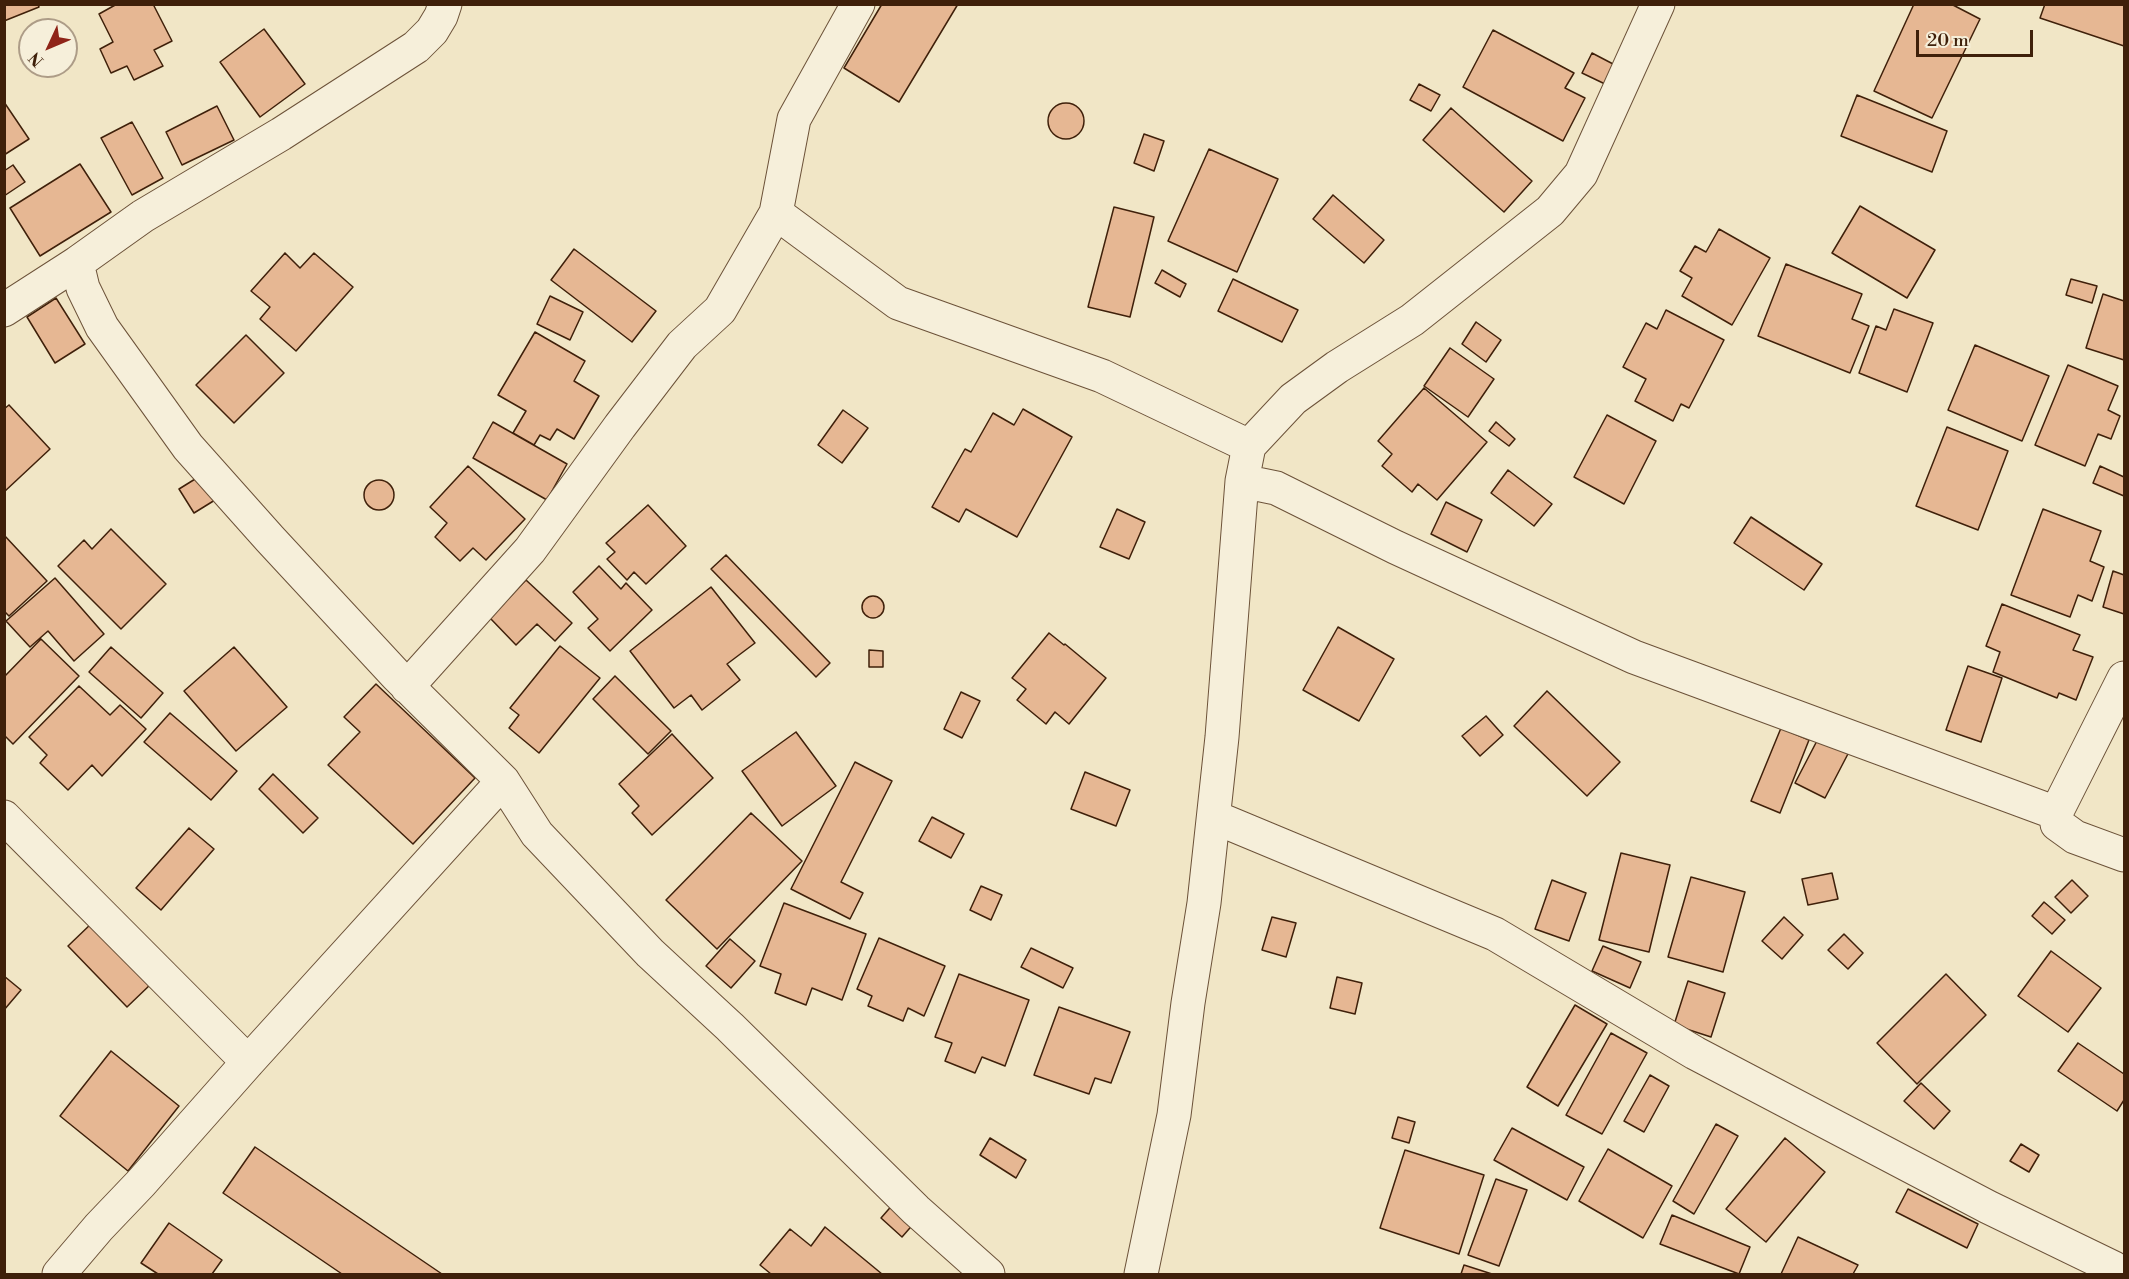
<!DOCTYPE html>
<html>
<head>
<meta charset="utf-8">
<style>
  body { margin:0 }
  #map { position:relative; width:2129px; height:1279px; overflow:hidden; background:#f1e6c6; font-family:"Libre Bodoni",serif }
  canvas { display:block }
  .frame { position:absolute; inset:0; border:6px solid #3f200a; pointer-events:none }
  .north { position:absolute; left:18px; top:18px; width:60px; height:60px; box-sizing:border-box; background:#f6efda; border:2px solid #ad9c87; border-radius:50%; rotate:226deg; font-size:16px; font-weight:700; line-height:24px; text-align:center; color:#3f200a }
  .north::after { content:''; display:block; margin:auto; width:21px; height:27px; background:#8f2418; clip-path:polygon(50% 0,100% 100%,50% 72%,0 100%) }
  .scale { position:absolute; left:1916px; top:30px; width:117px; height:27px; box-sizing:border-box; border:3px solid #3f200a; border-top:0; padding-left:8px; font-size:18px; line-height:21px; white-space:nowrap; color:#3f200a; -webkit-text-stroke:4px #f6efda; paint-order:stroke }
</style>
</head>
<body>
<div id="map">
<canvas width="2129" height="1279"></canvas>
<div class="frame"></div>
<div class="north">N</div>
<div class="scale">20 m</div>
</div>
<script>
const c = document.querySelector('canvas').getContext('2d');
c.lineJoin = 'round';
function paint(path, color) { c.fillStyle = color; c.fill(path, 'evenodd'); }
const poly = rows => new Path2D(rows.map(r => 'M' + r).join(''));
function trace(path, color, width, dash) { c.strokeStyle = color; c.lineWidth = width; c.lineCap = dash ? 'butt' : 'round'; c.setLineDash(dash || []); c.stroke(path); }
const building = poly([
  [4,4,38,4,39,7,4,21,4,4],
  [117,4,153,4,172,41,154,50,163,66,134,80,127,66,111,73,100,49,113,42,99,14,117,4],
  [882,4,958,4,899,102,844,68,882,4],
  [1914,4,1951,4,1980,19,1932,118,1874,91,1914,4],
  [2045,4,2124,4,2124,46,2040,18,2045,4],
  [264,29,305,84,260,117,220,62,264,29],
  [1493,30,1574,73,1565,88,1585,98,1563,141,1463,87,1493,30],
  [1592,53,1615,65,1605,84,1582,73,1592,53],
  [1419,84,1440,95,1431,111,1410,100,1419,84],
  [1857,95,1947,131,1932,172,1841,136,1857,95],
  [4,102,29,139,4,155,4,102],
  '1048 121a18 18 0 1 1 36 0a18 18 0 1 1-36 0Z',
  [217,106,234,140,182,165,166,132,217,106],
  [1451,108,1532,181,1504,212,1423,140,1451,108],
  [132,122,163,178,132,195,101,138,132,122],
  [1144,134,1164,141,1154,171,1134,163,1144,134],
  [1209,149,1278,179,1237,272,1168,241,1209,149],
  [80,164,111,212,40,256,10,208,80,164],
  [13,165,25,182,4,196,4,171,13,165],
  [1333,195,1384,240,1364,263,1313,219,1333,195],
  [1860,206,1935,250,1907,298,1832,253,1860,206],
  [1114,207,1154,217,1130,317,1088,307,1114,207],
  [1719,229,1770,258,1732,325,1682,296,1692,278,1680,271,1695,246,1706,252,1719,229],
  [574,249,656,311,632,342,551,280,574,249],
  [285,253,300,268,314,253,353,287,296,351,260,319,270,307,251,291,285,253],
  [1786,264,1862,294,1852,319,1869,326,1850,373,1758,336,1786,264],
  [1162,270,1186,284,1180,297,1155,283,1162,270],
  [1233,279,1298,310,1282,342,1218,311,1233,279],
  [2071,279,2097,286,2092,303,2066,295,2071,279],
  [2103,294,2124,301,2124,360,2086,348,2103,294],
  [550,296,583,312,570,340,537,324,550,296],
  [56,298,85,344,55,363,27,317,56,298],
  [1894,309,1933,323,1907,392,1859,373,1876,326,1886,330,1894,309],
  [1666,310,1724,340,1689,408,1681,404,1673,421,1635,401,1646,379,1623,367,1646,323,1657,329,1666,310],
  [1476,322,1501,340,1486,362,1462,344,1476,322],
  [535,332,585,361,574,381,599,396,574,439,557,429,550,440,540,435,534,445,513,433,526,411,498,395,535,332],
  [246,335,284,373,234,423,196,385,246,335],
  [1975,345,2049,376,2022,441,1948,410,1975,345],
  [1450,348,1494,379,1468,417,1424,386,1450,348],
  [2068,365,2118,386,2108,410,2120,416,2111,439,2098,434,2085,466,2035,445,2068,365],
  [1424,388,1487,442,1437,500,1418,484,1412,492,1382,466,1392,454,1378,441,1424,388],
  [9,405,50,449,4,492,4,409,9,405],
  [1023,409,1072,437,1017,537,966,509,959,522,932,507,965,449,971,452,993,413,1014,425,1023,409],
  [843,410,868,428,842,463,818,445,843,410],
  [1607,415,1656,441,1624,504,1574,477,1607,415],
  [493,422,567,464,547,500,473,458,493,422],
  [1496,422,1515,439,1509,446,1489,431,1496,422],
  [1947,427,2008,451,1978,530,1916,506,1947,427],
  [468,466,525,519,486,560,473,548,460,561,435,537,447,523,430,507,468,466],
  [2100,466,2124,477,2124,496,2093,483,2100,466],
  [1508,470,1552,504,1534,526,1491,493,1508,470],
  [200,476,215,500,194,513,179,489,200,476],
  '364 495a15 15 0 1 1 30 0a15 15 0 1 1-30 0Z',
  [1446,502,1482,520,1467,552,1431,534,1446,502],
  [648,505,686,546,646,584,634,572,627,580,607,559,615,552,606,543,648,505],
  [1117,509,1145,522,1129,559,1100,547,1117,509],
  [2043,509,2101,531,2090,561,2104,567,2092,601,2078,595,2070,617,2011,595,2043,509],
  [1751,517,1822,564,1804,590,1734,543,1751,517],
  [111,529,166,584,121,629,58,566,84,540,92,549,111,529],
  [4,535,47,581,9,616,4,611,4,535],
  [726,555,830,663,816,677,711,569,726,555],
  [599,566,621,589,626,583,652,610,610,651,588,628,598,619,573,592,599,566],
  [2113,571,2124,575,2124,614,2103,607,2113,571],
  [55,578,104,634,74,661,48,631,30,647,6,621,55,578],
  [526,580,572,623,555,641,537,624,516,645,490,618,526,580],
  [711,587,755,643,727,664,740,680,702,710,691,695,674,708,630,651,711,587],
  '862 607a11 11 0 1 1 22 0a11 11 0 1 1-22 0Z',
  [2002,604,2080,635,2073,650,2093,657,2076,700,2059,693,2057,698,1993,672,2000,652,1986,646,2002,604],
  [1338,627,1394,659,1359,721,1303,690,1338,627],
  [1049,633,1064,645,1065,644,1106,678,1069,724,1055,712,1046,724,1017,700,1026,689,1012,678,1049,633],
  [41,639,79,676,13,744,4,735,4,677,41,639],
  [560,646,600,678,539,753,509,728,519,715,510,708,560,646],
  [111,647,163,693,141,718,89,672,111,647],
  [234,647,287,707,236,751,184,691,234,647],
  [869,650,883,651,883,667,869,667,869,650],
  [1968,666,2002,678,1981,742,1946,730,1968,666],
  [615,676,671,731,648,754,593,699,615,676],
  [376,684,475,778,413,844,328,765,360,732,344,717,376,684],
  [79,686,110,715,120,705,146,729,102,776,92,765,68,790,40,763,47,755,29,737,79,686],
  [1547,691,1620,762,1587,796,1514,726,1547,691],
  [961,692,980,701,962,738,944,729,961,692],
  [170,713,237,771,211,800,144,742,170,713],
  [1486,716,1503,735,1480,756,1462,736,1486,716],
  [1781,728,1809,740,1780,813,1751,801,1781,728],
  [796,732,836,786,782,826,742,771,796,732],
  [672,734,713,778,652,835,632,813,639,806,619,784,672,734],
  [1820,735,1850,750,1825,798,1795,783,1820,735],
  [855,762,892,781,841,882,863,893,850,919,791,889,855,762],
  [1085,772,1130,790,1116,826,1071,809,1085,772],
  [273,774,318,818,303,833,259,789,273,774],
  [751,813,802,861,717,949,666,900,751,813],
  [932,817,964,834,951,858,919,841,932,817],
  [189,828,214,849,161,910,136,888,189,828],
  [1621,853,1670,865,1649,952,1599,940,1621,853],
  [1832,873,1838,899,1808,905,1802,879,1832,873],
  [1691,877,1745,892,1723,972,1668,957,1691,877],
  [1552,880,1586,893,1569,941,1535,929,1552,880],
  [2072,880,2088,896,2071,913,2055,897,2072,880],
  [981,886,1002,895,991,920,970,910,981,886],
  [2044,902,2065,920,2052,934,2032,916,2044,902],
  [784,903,866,934,842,1000,812,988,806,1005,775,993,781,974,760,966,784,903],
  [1272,917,1296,923,1286,957,1262,950,1272,917],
  [1784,917,1803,935,1782,959,1762,941,1784,917],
  [93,922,152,983,127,1007,68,946,93,922],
  [1844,934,1863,953,1848,969,1828,950,1844,934],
  [879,938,945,966,924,1016,908,1008,903,1021,868,1006,872,996,857,989,879,938],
  [730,939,755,961,731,988,706,966,730,939],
  [1603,946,1641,962,1630,988,1592,971,1603,946],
  [1031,948,1073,968,1063,988,1021,967,1031,948],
  [2051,951,2101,988,2068,1032,2018,996,2051,951],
  [959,974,1029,1000,1005,1066,982,1057,975,1073,945,1061,952,1043,935,1037,959,974],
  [1946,974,1986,1015,1917,1084,1877,1043,1946,974],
  [4,976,21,990,4,1010,4,976],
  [1337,977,1362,983,1355,1014,1330,1008,1337,977],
  [1688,981,1725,993,1711,1037,1674,1025,1688,981],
  [1575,1005,1607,1024,1558,1106,1527,1087,1575,1005],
  [1059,1007,1130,1032,1111,1083,1095,1078,1089,1094,1034,1075,1059,1007],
  [1611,1033,1647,1053,1602,1134,1566,1115,1611,1033],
  [2078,1043,2124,1074,2124,1100,2117,1111,2058,1071,2078,1043],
  [111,1051,179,1106,128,1171,60,1116,111,1051],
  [1650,1075,1669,1086,1644,1132,1624,1121,1650,1075],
  [1921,1083,1950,1111,1934,1129,1904,1101,1921,1083],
  [1398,1117,1415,1122,1409,1143,1392,1138,1398,1117],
  [1716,1124,1738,1136,1694,1214,1673,1201,1716,1124],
  [1512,1128,1584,1167,1567,1200,1494,1160,1512,1128],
  [990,1138,1026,1160,1016,1178,980,1155,990,1138],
  [1785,1138,1825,1172,1766,1242,1726,1209,1785,1138],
  [2021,1144,2039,1155,2029,1172,2010,1161,2021,1144],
  [255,1147,442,1274,342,1274,223,1193,255,1147],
  [1608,1149,1672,1186,1643,1238,1579,1201,1608,1149],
  [1405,1150,1484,1175,1459,1254,1380,1228,1405,1150],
  [1496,1179,1527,1190,1499,1266,1468,1255,1496,1179],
  [1908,1189,1978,1224,1967,1248,1896,1212,1908,1189],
  [895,1202,916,1221,902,1237,881,1218,895,1202],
  [1672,1215,1750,1247,1739,1274,1660,1244,1672,1215],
  [169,1223,222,1260,212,1274,158,1274,141,1263,169,1223],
  [825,1227,882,1274,771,1274,760,1265,790,1229,811,1246,825,1227],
  [1798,1237,1858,1265,1853,1274,1781,1274,1798,1237],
  [1464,1265,1492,1274,1461,1274,1464,1265]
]);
const minor = poly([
  [776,213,898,303,1102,376,1249,446],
  [77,263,83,288,102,327,188,447,270,539,397,676,503,781,537,834,650,953,730,1027,916,1210,988,1274],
  [4,310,77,263,143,216,281,134,416,47,432,31,441,16,445,4],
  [1242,481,1276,488,1395,547,1634,657,2056,813],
  [2124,678,2056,813,2057,824,2075,837,2124,855],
  [407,687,530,550,620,426,682,345,720,310,776,213,794,119,858,4],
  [4,817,248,1062],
  [1214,817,1495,934,1695,1053,1988,1207,2114,1268],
  [59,1274,99,1227,141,1183,248,1062,503,781],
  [1141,1274,1174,1115,1188,1003,1204,903,1222,737,1242,481,1249,446,1293,399,1337,367,1412,320,1550,211,1581,174,1658,4]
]);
paint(building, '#e6b793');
trace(building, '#3f200a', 1.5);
trace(minor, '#6c5239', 35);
trace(minor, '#f6efda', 33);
</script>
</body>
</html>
